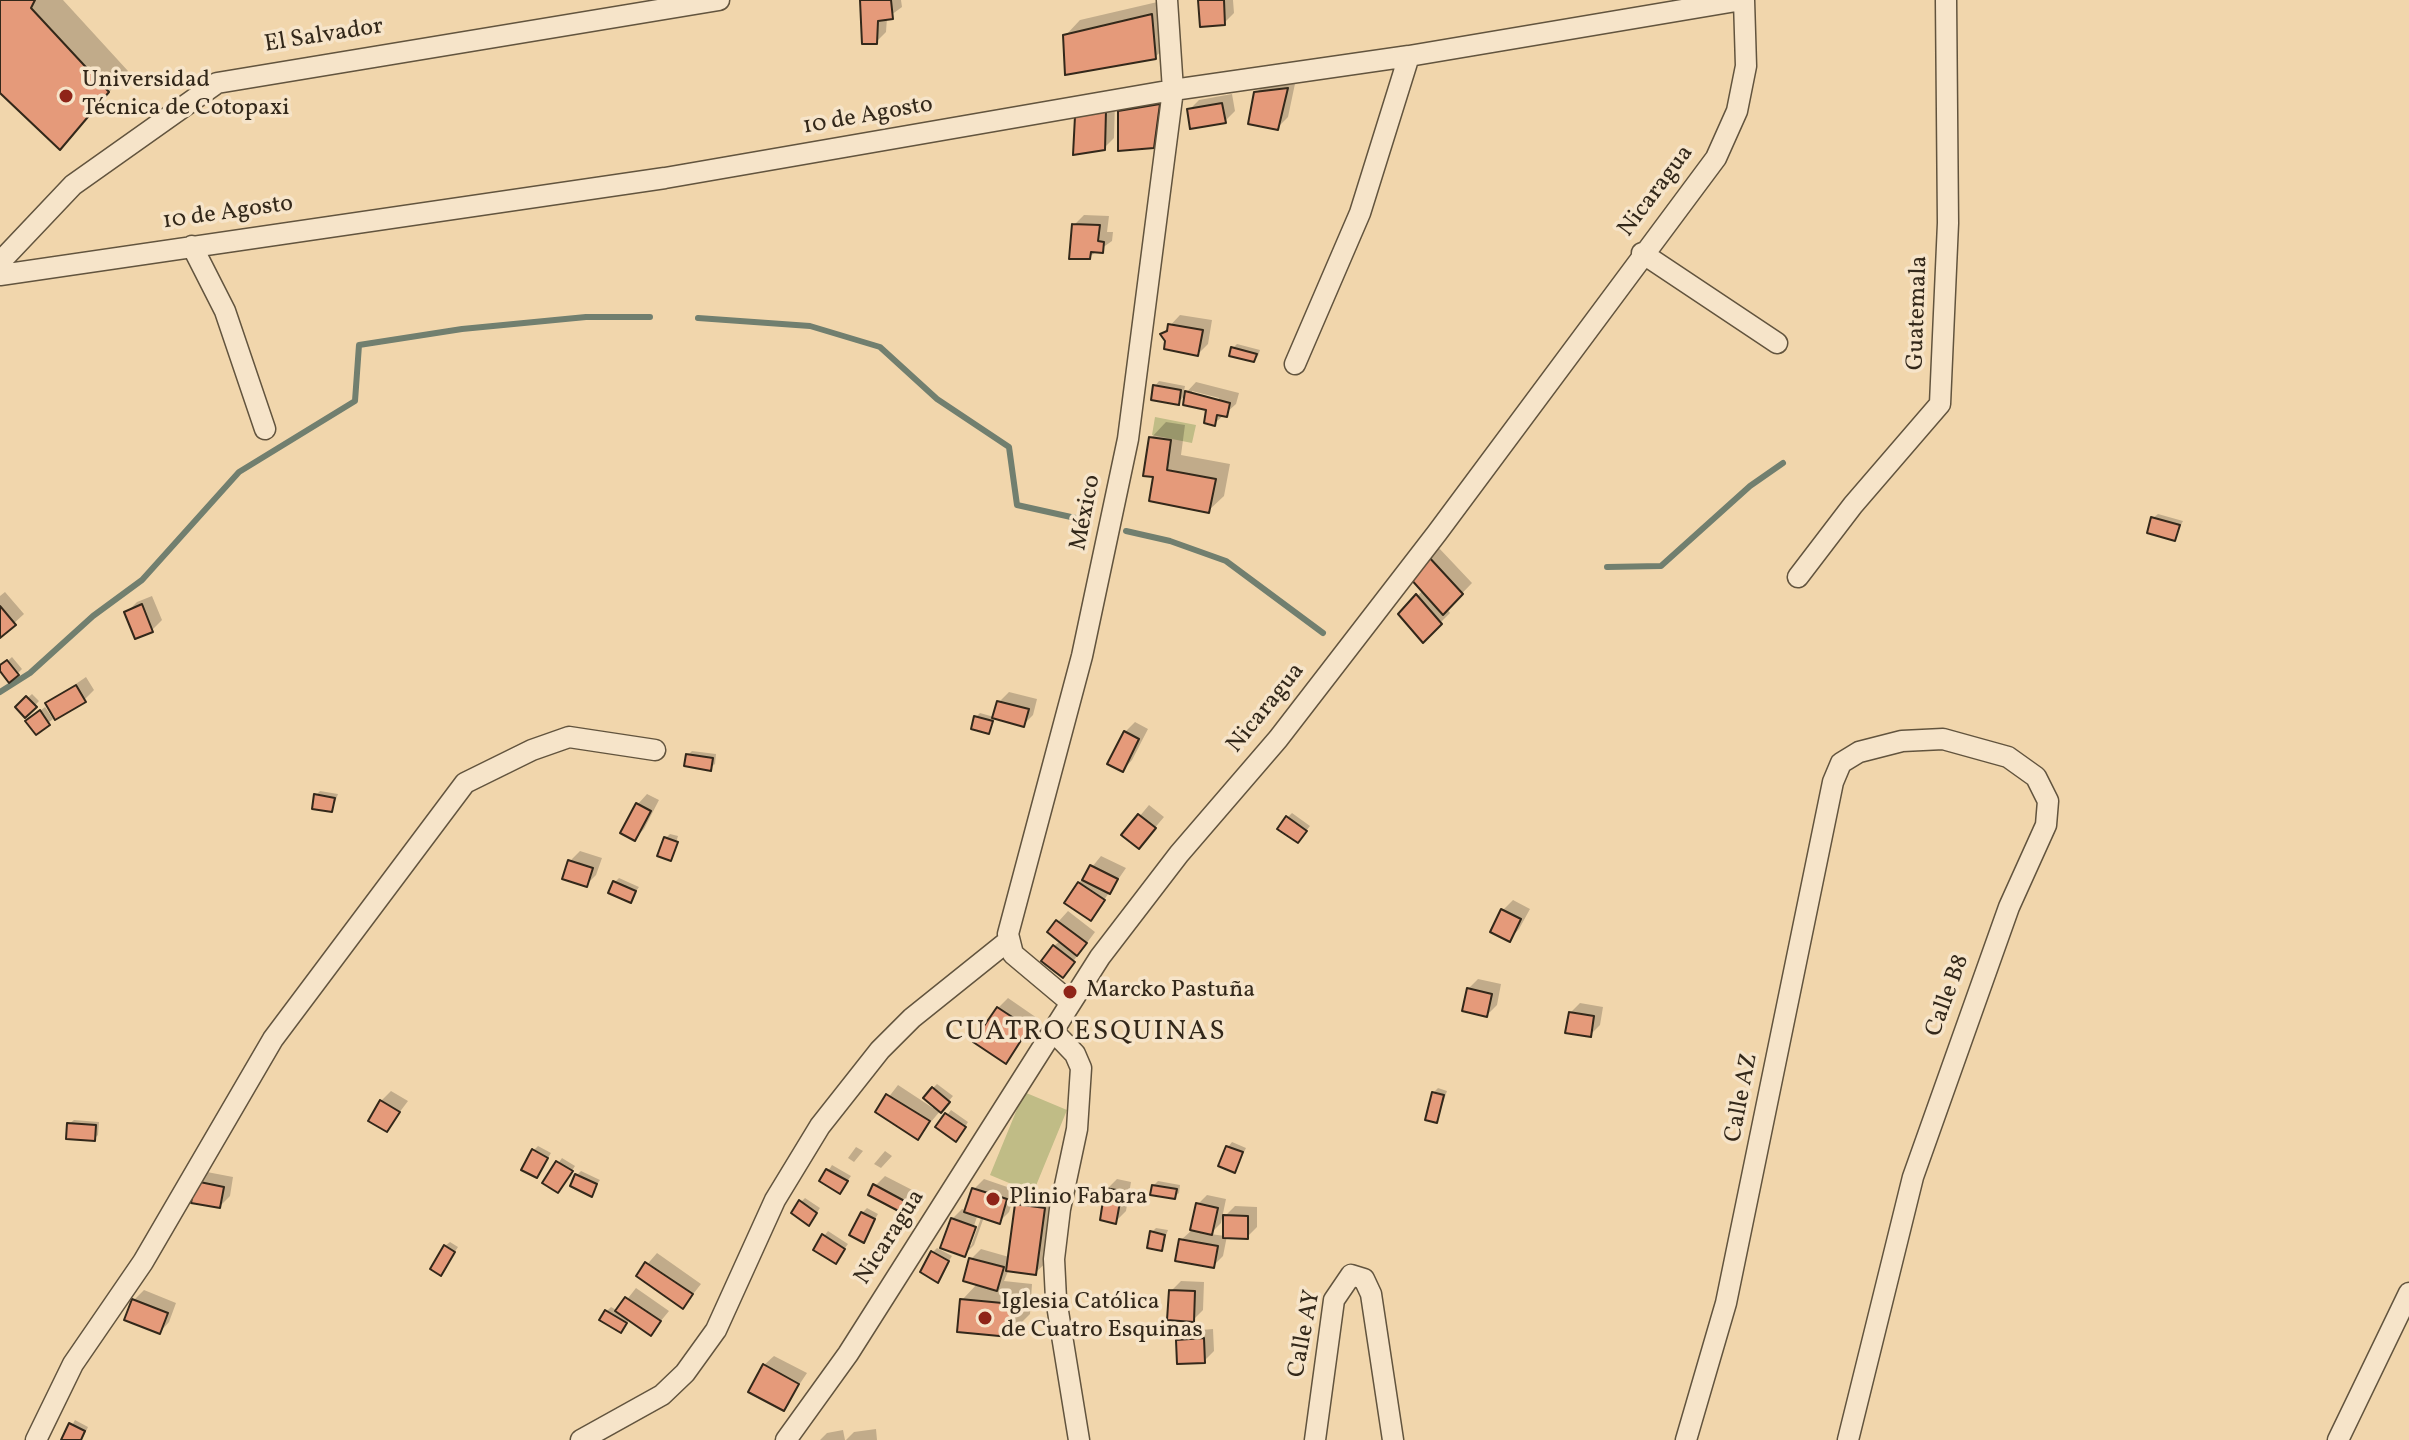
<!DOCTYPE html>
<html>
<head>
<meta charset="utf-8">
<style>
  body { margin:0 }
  canvas { display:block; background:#f1d6ac }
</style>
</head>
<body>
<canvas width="2409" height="1440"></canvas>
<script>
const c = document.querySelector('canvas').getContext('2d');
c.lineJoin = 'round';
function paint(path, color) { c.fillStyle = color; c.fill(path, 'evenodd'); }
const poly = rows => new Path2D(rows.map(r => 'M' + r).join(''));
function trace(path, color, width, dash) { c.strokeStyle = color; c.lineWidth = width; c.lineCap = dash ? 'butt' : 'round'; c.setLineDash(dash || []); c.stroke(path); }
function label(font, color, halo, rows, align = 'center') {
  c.font = font + ' Vollkorn,serif'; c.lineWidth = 7; c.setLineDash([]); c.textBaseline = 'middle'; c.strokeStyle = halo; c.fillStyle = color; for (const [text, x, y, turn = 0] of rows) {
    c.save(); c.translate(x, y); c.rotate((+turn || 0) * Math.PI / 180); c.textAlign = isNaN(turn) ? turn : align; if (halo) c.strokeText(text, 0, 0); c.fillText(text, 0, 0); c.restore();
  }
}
const green = poly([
  [1155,417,1196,425,1192,443,1152,435],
  [1024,1092,1067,1110,1033,1193,990,1175]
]);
const shadow = poly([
  [0,0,63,0,128,71,60,147,0,90],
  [862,0,901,0,902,7,887,18,886,32,876,42],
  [1166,0,1171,42,1155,57,1065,36,1080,20],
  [1200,0,1233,0,1234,13,1224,23],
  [1296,79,1288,117,1278,127,1256,93,1266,83],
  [1232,94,1235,111,1225,121,1189,110,1199,100],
  [1169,95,1163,136,1153,146,1120,112,1130,102],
  [1115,101,1114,138,1104,148,1077,117],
  [1084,215,1109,216,1107,232,1113,232,1112,241,1089,257,1074,225],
  [1180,315,1212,320,1208,344,1198,354,1165,348,1163,333],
  [1237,344,1260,350,1258,356,1254,360,1233,348],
  [1159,381,1185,386,1183,396,1196,382,1239,393,1236,404,1215,423,1208,408,1186,394,1178,403,1155,386],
  [1192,391,1219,398,1218,402,1192,395],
  [1166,422,1185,425,1181,455,1230,464,1224,496,1208,511,1156,476,1151,438],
  [2158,514,2183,521,2174,539,2153,518],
  [1438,547,1472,583,1447,609,1450,613,1423,640,1401,614,1423,590,1412,577],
  [5,592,24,614,0,636,0,596],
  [152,596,162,620,152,630,127,612,137,602],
  [12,657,22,669,18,673,0,668],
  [86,677,94,690,84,700,48,703],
  [1009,692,1037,699,1033,715,1023,725,996,717,988,732,976,717,980,713,994,717,999,702],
  [32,694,39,701,26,715,18,707],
  [45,707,53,719,36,733,32,717],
  [1135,722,1148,729,1132,760,1123,770,1125,732],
  [692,751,716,754,715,764,710,768,688,755],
  [320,791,338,794,332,810,316,795],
  [647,794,659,800,644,829,635,838,638,804],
  [1149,805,1164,817,1148,836,1124,835],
  [1292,813,1310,826,1302,836,1288,817],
  [670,834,678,836,671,859,666,838],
  [580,851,602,858,596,875,586,885,570,861],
  [1101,856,1126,868,1091,919,1079,883],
  [619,878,639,887,630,900,615,882],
  [1513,900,1530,909,1519,929,1510,939,1503,910],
  [1068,911,1095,932,1063,975,1054,946,1060,941,1049,932],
  [1478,979,1501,984,1497,1005,1487,1015,1468,989],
  [1008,998,1037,1018,1005,1061,998,1008],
  [1580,1003,1603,1007,1600,1025,1590,1035,1570,1013],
  [937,1084,953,1096,918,1137,878,1111,898,1085,933,1108,933,1088],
  [1438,1088,1447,1091,1437,1121,1433,1093],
  [391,1091,408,1101,387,1129,381,1101],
  [951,1110,968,1122,960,1135,938,1127],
  [74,1120,99,1122,98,1135,94,1139,69,1124],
  [1232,1142,1246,1148,1235,1171,1228,1147],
  [538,1146,551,1153,537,1176,534,1150],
  [856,1147,863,1151,854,1162,848,1158],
  [885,1151,892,1156,881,1168,874,1164],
  [562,1158,575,1166,562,1186,545,1182],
  [832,1165,851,1176,840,1191,822,1181],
  [581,1171,600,1180,591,1194,577,1175],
  [207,1172,233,1177,230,1196,220,1206,197,1182],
  [885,1176,920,1194,906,1213,875,1186],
  [984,1179,1016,1190,1009,1212,999,1222,984,1217,974,1245,964,1255,952,1219,962,1209,967,1211,974,1189],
  [977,1217,981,1218,971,1246,967,1246],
  [1117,1179,1131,1182,1126,1211,1116,1221,1107,1189],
  [1158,1181,1180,1185,1179,1193,1174,1197,1153,1186],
  [1032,1190,1059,1193,1051,1258,1035,1273,1009,1269,1004,1281,1032,1284,1030,1314,1009,1335,962,1300,978,1283,971,1259,981,1249,1009,1257,1017,1205],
  [1207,1195,1226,1199,1221,1223,1210,1234,1225,1236,1225,1216,1235,1206,1257,1207,1257,1227,1247,1237,1227,1236,1223,1256,1213,1266,1181,1240,1192,1230,1198,1204],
  [805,1198,820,1208,813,1219,801,1202],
  [867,1208,878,1214,863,1240,862,1213],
  [1156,1228,1168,1230,1161,1249,1152,1232],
  [828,1231,848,1244,836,1261,824,1236],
  [450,1242,458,1247,441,1273,445,1246],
  [937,1248,952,1256,937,1280,933,1252],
  [657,1253,701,1284,683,1307,638,1275],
  [1181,1281,1204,1282,1203,1310,1193,1320,1171,1291],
  [636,1288,669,1311,651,1333,630,1319,621,1331,607,1311,611,1307,618,1311],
  [144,1290,176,1303,169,1322,160,1332,134,1300],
  [1213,1329,1214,1351,1204,1361,1178,1341,1188,1331],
  [774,1356,807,1373,783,1409,764,1365],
  [75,1420,88,1427,82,1440,64,1440],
  [876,1429,877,1440,846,1440,854,1432],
  [843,1430,845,1440,820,1440,827,1433]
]);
const stream = poly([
  [698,318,810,326,880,347,937,399,1009,447,1017,505,1089,521],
  [1126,531,1170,541,1226,561,1323,633],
  [1607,567,1661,566,1750,486,1783,463],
  [0,692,30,673,93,616,142,580,239,472,355,401,359,345,462,329,586,317,650,317]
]);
const building = poly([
  [0,0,35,0,31,8,109,92,60,150,0,93,0,0],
  [860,0,891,0,893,19,878,21,877,44,862,44,860,0],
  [1198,0,1224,0,1225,25,1200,27,1198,0],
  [1152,14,1156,59,1065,75,1063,35,1152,14],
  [1288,88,1278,130,1248,124,1254,92,1288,88],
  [1222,103,1226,123,1190,129,1187,109,1222,103],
  [1160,104,1154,148,1118,151,1118,111,1160,104],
  [1106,110,1105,150,1073,155,1075,116,1106,110],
  [1072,224,1100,225,1098,241,1104,242,1103,253,1091,252,1090,259,1069,259,1072,224],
  [1168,324,1203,330,1198,356,1164,349,1165,341,1160,334,1167,331,1168,324],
  [1231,347,1257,354,1254,362,1229,356,1231,347],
  [1153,385,1181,390,1179,405,1151,400,1153,385],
  [1185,391,1230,403,1227,417,1217,415,1215,426,1204,423,1206,410,1183,405,1185,391],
  [1149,437,1171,440,1167,470,1216,479,1209,513,1149,501,1153,477,1143,476,1149,437],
  [2151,517,2180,525,2175,541,2147,533,2151,517],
  [1427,555,1463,594,1443,615,1409,577,1427,555],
  [1416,594,1442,624,1423,643,1398,614,1416,594],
  [142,604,153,632,135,639,124,612,142,604],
  [0,606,16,625,0,638,0,606],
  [7,660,19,675,9,683,0,671,0,665,7,660],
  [76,685,86,702,55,720,45,703,76,685],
  [26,696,37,707,25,718,15,707,26,696],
  [997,701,1029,709,1024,727,992,718,997,701],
  [40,710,50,725,36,735,25,721,40,710],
  [974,716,993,721,989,734,971,729,974,716],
  [1124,731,1139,739,1123,772,1107,764,1124,731],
  [686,754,713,758,711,771,684,766,686,754],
  [314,794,335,798,332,812,312,809,314,794],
  [636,803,651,811,635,841,620,833,636,803],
  [1138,814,1156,828,1139,849,1121,835,1138,814],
  [1286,816,1307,831,1298,843,1277,829,1286,816],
  [664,837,678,842,671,861,657,856,664,837],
  [568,860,593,868,587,887,562,879,568,860],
  [1090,865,1118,879,1110,894,1082,880,1090,865],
  [613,881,636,891,631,903,608,893,613,881],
  [1078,882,1105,900,1091,921,1064,903,1078,882],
  [1501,909,1521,919,1510,942,1490,932,1501,909],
  [1056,920,1087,943,1077,956,1047,932,1056,920],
  [1053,945,1075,962,1063,978,1041,961,1053,945],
  [1467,988,1492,994,1487,1017,1462,1011,1467,988],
  [997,1007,1029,1028,1006,1064,973,1042,997,1007],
  [1569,1012,1594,1016,1591,1037,1565,1033,1569,1012],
  [932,1087,950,1102,941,1113,923,1098,932,1087],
  [1432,1092,1444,1095,1437,1123,1425,1120,1432,1092],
  [886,1094,930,1121,918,1140,875,1112,886,1094],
  [380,1100,400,1112,387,1132,368,1121,380,1100],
  [945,1113,966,1127,956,1142,935,1127,945,1113],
  [67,1123,96,1125,95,1141,66,1139,67,1123],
  [1226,1146,1243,1152,1235,1173,1218,1166,1226,1146],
  [532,1149,548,1158,537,1178,521,1170,532,1149],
  [556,1161,573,1171,558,1193,542,1183,556,1161],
  [826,1169,848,1181,840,1194,819,1181,826,1169],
  [575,1174,597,1184,592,1197,570,1186,575,1174],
  [195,1181,224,1187,220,1208,191,1203,195,1181],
  [873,1184,912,1205,906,1215,868,1195,873,1184],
  [1152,1185,1177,1189,1175,1199,1150,1195,1152,1185],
  [972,1188,1007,1199,1000,1224,964,1212,972,1188],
  [1105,1188,1122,1191,1116,1224,1100,1220,1105,1188],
  [799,1200,817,1213,809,1226,791,1213,799,1200],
  [1196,1203,1218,1208,1212,1235,1190,1230,1196,1203],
  [1015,1204,1045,1208,1036,1275,1006,1271,1015,1204],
  [861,1212,875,1219,864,1243,849,1235,861,1212],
  [1223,1215,1248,1216,1248,1239,1223,1238,1223,1215],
  [951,1218,976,1227,965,1257,940,1248,951,1218],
  [1150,1231,1165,1235,1162,1251,1147,1248,1150,1231],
  [822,1234,845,1249,836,1264,813,1250,822,1234],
  [1179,1239,1218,1246,1214,1268,1175,1261,1179,1239],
  [444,1245,455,1252,441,1276,430,1269,444,1245],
  [931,1251,949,1261,938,1283,920,1272,931,1251],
  [969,1258,1004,1267,997,1291,963,1281,969,1258],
  [645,1262,693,1294,683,1309,636,1276,645,1262],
  [1169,1290,1195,1291,1194,1322,1167,1320,1169,1290],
  [625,1297,661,1321,651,1336,615,1311,625,1297],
  [132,1299,168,1313,160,1334,124,1320,132,1299],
  [960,1299,1013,1304,1010,1337,957,1332,960,1299],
  [605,1310,627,1323,621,1333,599,1320,605,1310],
  [1204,1338,1205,1363,1177,1364,1176,1340,1204,1338],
  [763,1364,799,1384,784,1411,748,1392,763,1364],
  [69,1423,85,1431,81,1440,61,1440,69,1423]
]);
const street = poly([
  [192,246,225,311,265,429],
  [1642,253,1777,343],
  [0,262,73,185,217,83,719,0],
  [0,275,665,178,1173,90,1409,56,1742,0],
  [1295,364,1360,213,1409,56],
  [1798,577,1853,505,1940,404,1948,223,1946,0],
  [1069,1001,1013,954,1008,934,1082,656,1128,439,1173,90,1167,0],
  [1053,1031,1075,1054,1081,1068,1077,1129,1060,1209,1054,1259,1056,1299,1079,1440],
  [36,1440,73,1364,143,1262,273,1039,465,783,532,750,569,737,655,750],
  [581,1440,662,1395,685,1373,716,1330,775,1200,820,1126,880,1050,912,1018,1008,941],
  [786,1440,848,1354,1100,957,1179,854,1278,739,1437,533,1716,158,1737,111,1746,66,1744,0],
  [1315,1440,1334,1300,1351,1275,1364,1279,1371,1294,1393,1440],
  [1686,1440,1726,1303,1833,782,1841,763,1859,752,1902,741,1943,739,2008,757,2036,777,2048,801,2046,825,2009,907,1913,1177,1848,1440],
  [2338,1440,2409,1293]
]);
const markers = [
  [66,96,8,"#8f2418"],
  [1070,992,8,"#8f2418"],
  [993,1199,8,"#8f2418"],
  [985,1318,8,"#8f2418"]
];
const streetNames = [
  ["El Salvador",324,37,-9],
  ["10 de Agosto",868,117,-10],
  ["Nicaragua",1657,192,-53],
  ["10 de Agosto",228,214,-8],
  ["Guatemala",1919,313,-88],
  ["México",1087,513,-79],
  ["Nicaragua",1267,709,-51],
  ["Calle B8",1949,996,-70],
  ["Calle AZ",1743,1098,-79],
  ["Nicaragua",891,1238,-57],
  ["Calle AY",1306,1334,-79]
];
const poiNames = [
  ["Universidad",82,82],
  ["Técnica de Cotopaxi",82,110],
  ["Marcko Pastuña",1086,992],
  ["Plinio Fabara",1009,1199],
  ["Iglesia Católica",1001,1304],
  ["de Cuatro Esquinas",1001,1332]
];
const quarterNames = [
  ["CUATRO ESQUINAS",1086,1034]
];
paint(green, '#c0bc86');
paint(shadow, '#0003');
trace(stream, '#717f6f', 6);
paint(building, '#e59a7a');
trace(building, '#33281a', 2);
trace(street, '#62543e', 23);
trace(street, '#f6e4c9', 20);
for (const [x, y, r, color] of markers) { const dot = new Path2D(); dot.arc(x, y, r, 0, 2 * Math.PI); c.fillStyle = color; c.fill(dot); trace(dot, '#f6e4c9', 3); }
label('24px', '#33281a', '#f6e4c9', streetNames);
label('24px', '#33281a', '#f6e4c9', poiNames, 'left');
c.letterSpacing = '2px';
label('28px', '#33281a', '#f6e4c9', quarterNames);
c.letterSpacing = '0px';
</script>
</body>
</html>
